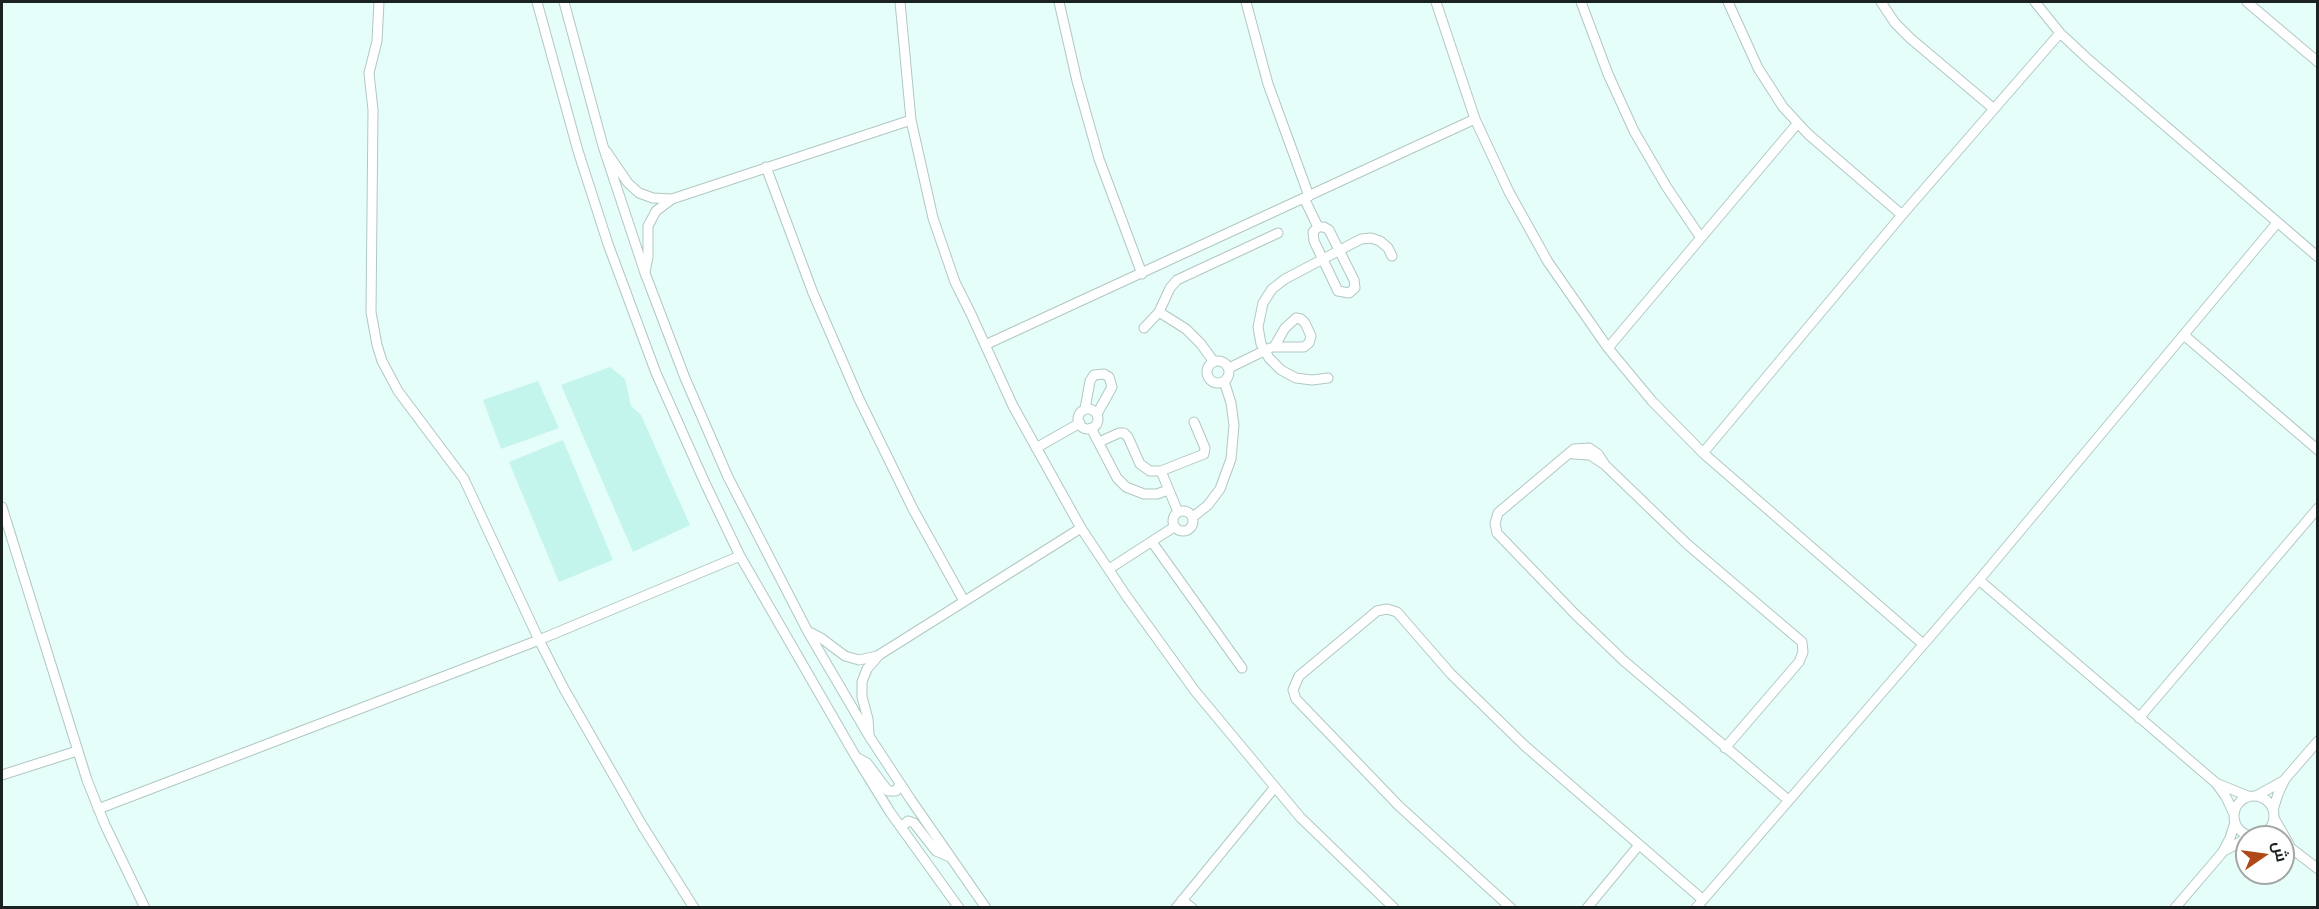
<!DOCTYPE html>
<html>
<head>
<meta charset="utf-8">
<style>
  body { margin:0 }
  #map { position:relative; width:2319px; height:909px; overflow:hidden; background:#e6fef9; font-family:"PT Serif",Cairo,serif }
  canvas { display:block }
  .frame { position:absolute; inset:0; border:3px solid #1a2321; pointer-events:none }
  .north { position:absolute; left:2235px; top:825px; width:60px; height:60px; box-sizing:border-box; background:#fff; border:2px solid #a3a7a6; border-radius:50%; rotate:77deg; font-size:16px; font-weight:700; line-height:24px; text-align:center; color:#1a2321 }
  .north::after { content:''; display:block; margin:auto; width:21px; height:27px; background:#af4a18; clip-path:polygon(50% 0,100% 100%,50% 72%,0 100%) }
</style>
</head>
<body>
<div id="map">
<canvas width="2319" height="909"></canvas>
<div class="frame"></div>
<div class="north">ش</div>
</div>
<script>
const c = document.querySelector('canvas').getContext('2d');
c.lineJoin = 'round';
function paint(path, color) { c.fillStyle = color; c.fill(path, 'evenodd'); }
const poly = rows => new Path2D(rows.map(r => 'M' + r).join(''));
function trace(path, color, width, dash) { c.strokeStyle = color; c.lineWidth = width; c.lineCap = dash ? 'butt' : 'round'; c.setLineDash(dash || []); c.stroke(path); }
const green = poly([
  [610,367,625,379,631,406,641,415,690,525,633,552,561,385],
  [538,381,559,428,501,449,483,400],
  [563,440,613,560,559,582,509,462]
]);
const minor = poly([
  [379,2,377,41,369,73,373,110,371,312,377,345,382,361,398,391,464,479,539,640,563,687,642,825,694,908],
  [537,2,578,151,608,244,656,373,705,483,740,556,856,757,890,812,959,908],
  [564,2,603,146,645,273,685,378,728,477,808,632,869,736,911,800,986,908],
  [900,2,911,120,933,218,955,282,971,314,1013,406,1081,528,1127,597,1195,691,1300,817,1394,908],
  [1059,2,1077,81,1099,159,1142,274],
  [1246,2,1268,84,1309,196],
  [1436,2,1475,119,1509,192,1548,262,1608,348,1652,401,1703,453,1923,644],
  [1581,2,1608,74,1634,131,1666,186,1701,238],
  [1728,2,1758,68,1783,107,1808,134,1902,215],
  [1881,2,1895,23,1910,38,1994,109],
  [2035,2,2060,33,2090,61,2318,257],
  [2247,2,2318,62],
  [606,151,628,183,639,193,653,198,672,199,911,120],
  [766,167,813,293,859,399,913,509,964,601],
  [1304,198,1318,227],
  [1318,227,1324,227,1329,230,1354,280,1355,288,1349,293,1338,291,1314,241,1313,232,1318,227],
  [645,272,648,257,648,226,656,211,672,199],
  [1159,312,1186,329,1201,344,1214,362],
  [1296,318,1301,319,1305,323,1311,336,1309,343,1304,347,1274,347,1285,328,1296,318],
  [1144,328,1159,312,1170,288,1177,280,1278,233],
  [2185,336,2318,450],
  [985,345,1475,119],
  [1608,348,1797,124],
  '1207 372a11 11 0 1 1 22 0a11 11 0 1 1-22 0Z',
  [1229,368,1270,348],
  [1328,378,1312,380,1296,378,1281,370,1269,358,1261,344,1258,327,1263,303,1272,289,1285,279,1361,239,1371,238,1380,241,1388,248,1392,256],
  [1085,409,1090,381,1094,375,1104,374,1109,377,1112,387,1097,414],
  '1078 419a10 10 0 1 1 20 0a10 10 0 1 1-20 0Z',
  [1091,428,1117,478,1126,487,1144,494,1157,494,1168,490],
  [1099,442,1119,433,1124,433,1128,437,1140,464,1150,471,1161,471,1204,454,1205,448,1194,422],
  [1036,448,1080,423],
  [1703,453,1902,215,2060,33],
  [1573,454,1590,455,1605,465,1687,544,1802,642,1803,652,1799,662,1725,748],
  [1605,465,1598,454,1589,448,1574,449,1498,513,1495,523,1497,533,1575,614,1624,661,1787,799],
  [1161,471,1178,512],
  [2,507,87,780,105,825,145,908],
  '1173 521a10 10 0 1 1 20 0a10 10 0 1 1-20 0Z',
  [1193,517,1208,505,1220,489,1231,459,1234,425,1231,403,1224,381],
  [1152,542,1242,668],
  [1109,569,1174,527],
  [1979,580,2216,783,2226,797,2234,814],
  [809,632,821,638,845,656,859,660,877,656],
  [2139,718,2318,508],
  [869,734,868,719,862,697,862,682,867,669,879,655,1081,528],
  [858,758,867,763,888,791,896,791,900,784],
  [2,775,77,751],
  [2218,784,2248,796],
  '2234 816a20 20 0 1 1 40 0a20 20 0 1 1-40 0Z',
  [2256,796,2283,781],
  [98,809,539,640,740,556],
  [2273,810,2278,794,2285,779,2318,741],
  [2274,818,2289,844],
  [901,827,908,821,914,823,936,851,950,857],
  [2283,842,2318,869],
  [2226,850,2247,838],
  [1182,900,1192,908],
  [1176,908,1275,787],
  [1511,908,1399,806,1296,699,1293,690,1299,676,1377,611,1387,609,1397,612,1451,674,1525,746,1702,899],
  [1587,908,1639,845],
  [1696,908,1979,580,2277,223],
  [2175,908,2222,853,2230,838,2235,822]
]);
paint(green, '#c3f5ec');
trace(minor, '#b0c7c3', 11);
trace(minor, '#fff', 9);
</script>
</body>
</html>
